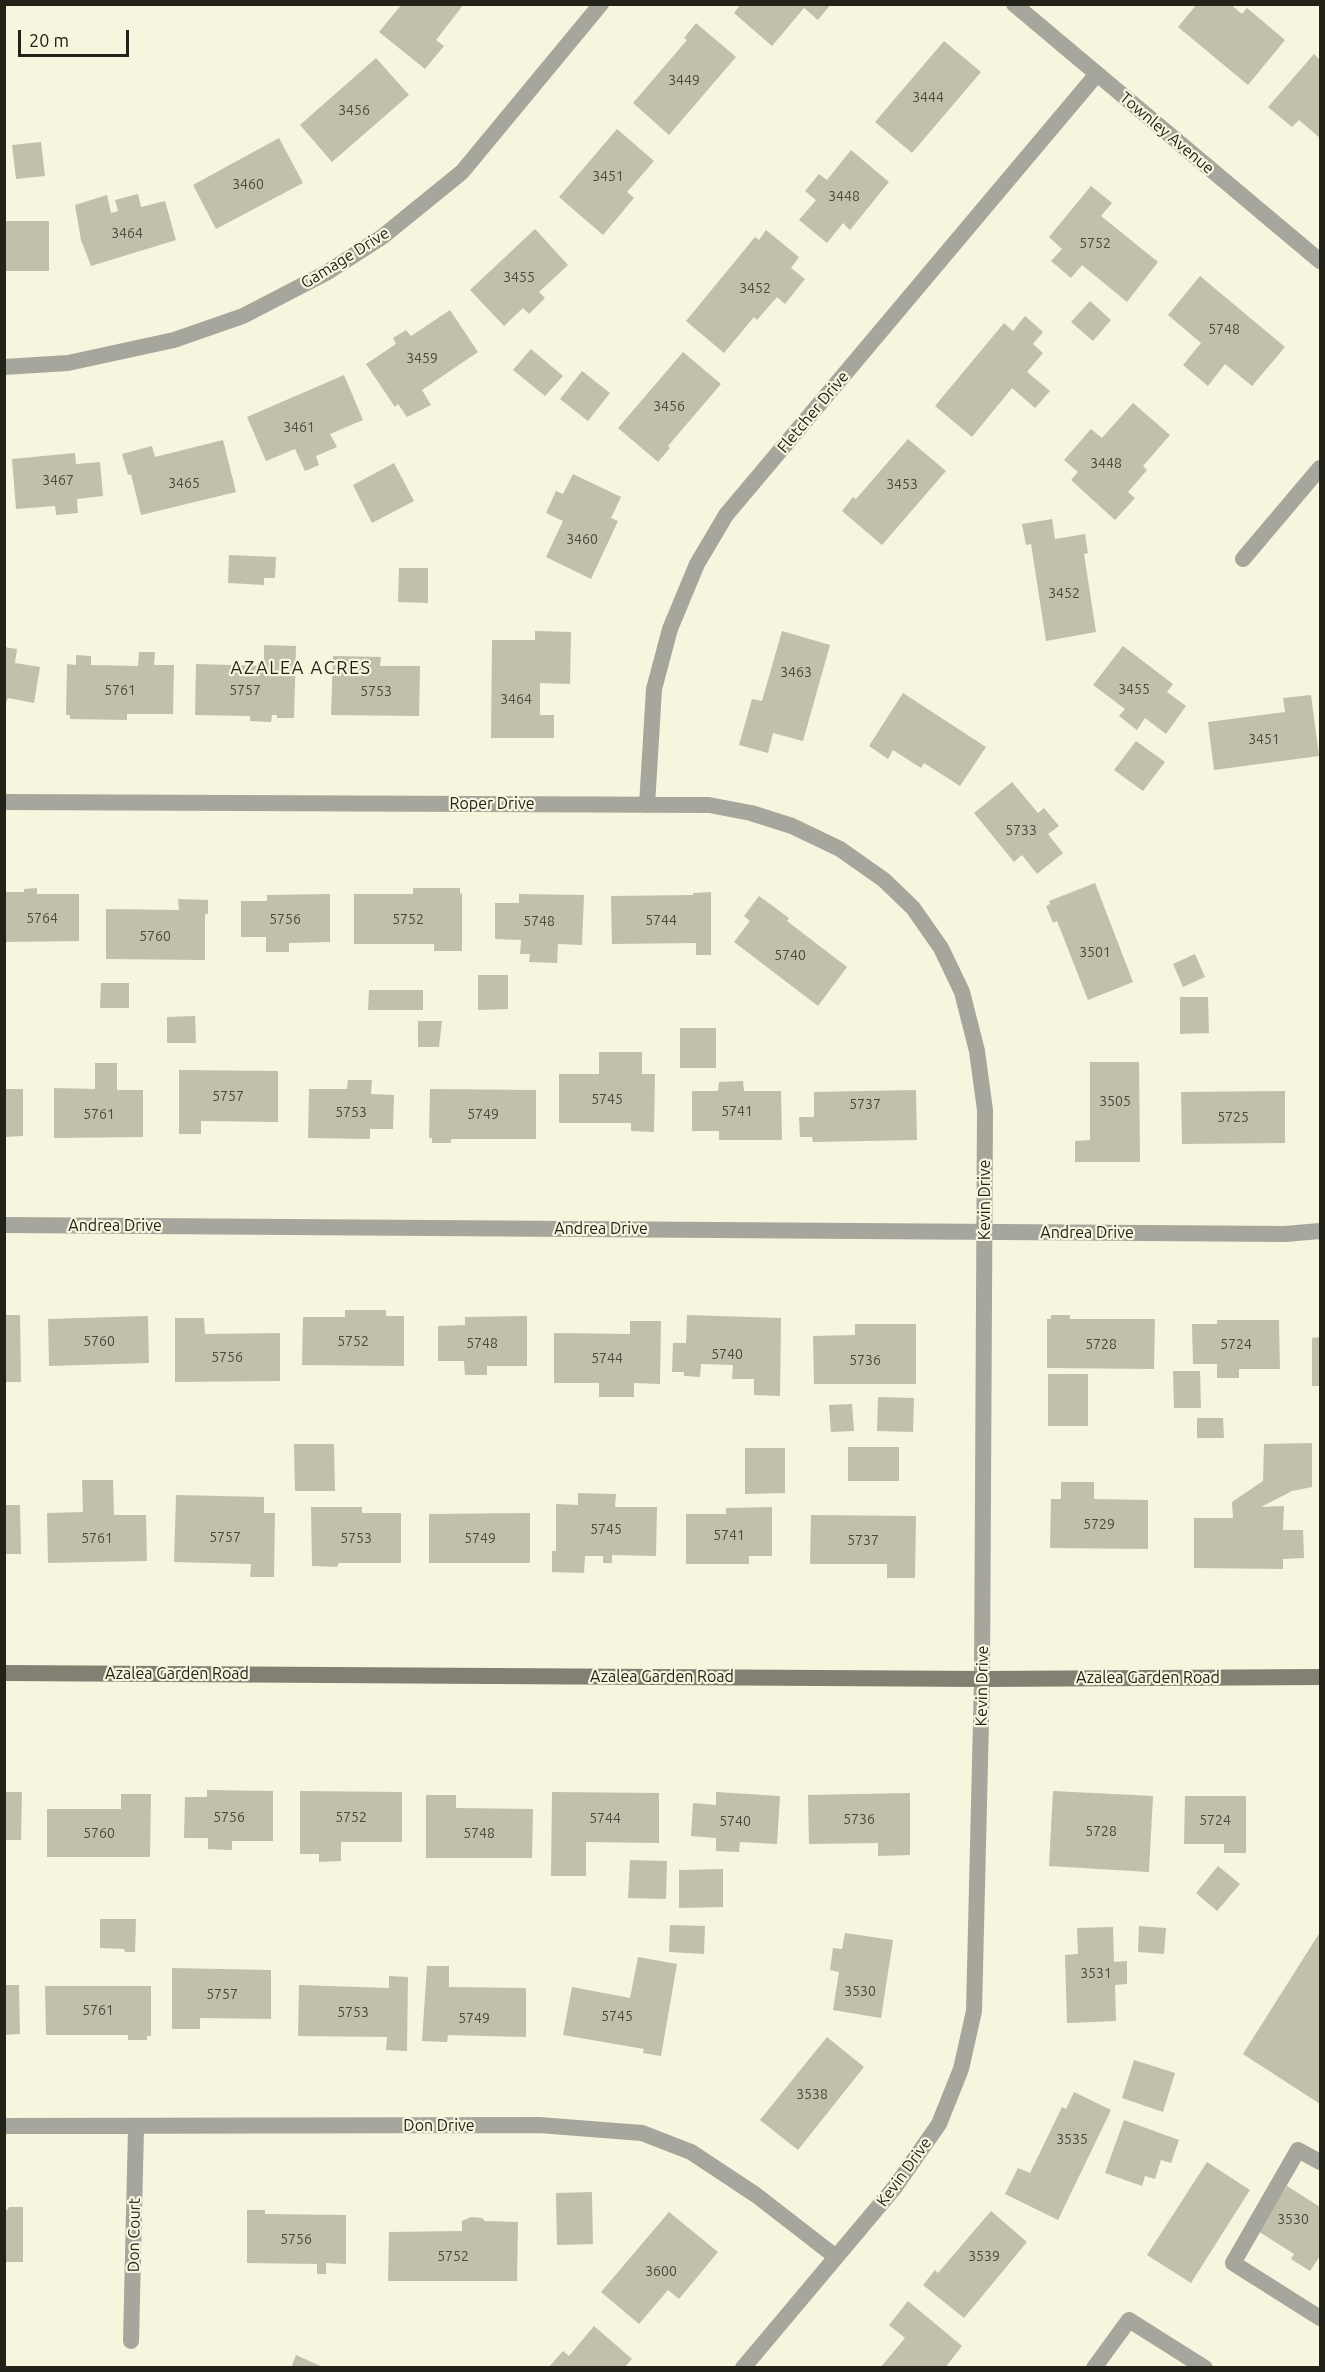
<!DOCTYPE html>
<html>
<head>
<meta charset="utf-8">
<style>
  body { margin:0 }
  #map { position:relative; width:1325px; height:2372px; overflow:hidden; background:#f6f5de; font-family:Ubuntu,sans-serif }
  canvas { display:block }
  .frame { position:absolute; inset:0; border:6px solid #222219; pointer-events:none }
  .scale { position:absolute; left:18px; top:30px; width:111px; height:27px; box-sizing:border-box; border:3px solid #222219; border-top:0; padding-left:8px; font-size:18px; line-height:21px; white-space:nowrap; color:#222219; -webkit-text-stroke:4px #f6f5de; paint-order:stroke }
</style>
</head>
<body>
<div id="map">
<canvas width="1325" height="2372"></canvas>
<div class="frame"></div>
<div class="scale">20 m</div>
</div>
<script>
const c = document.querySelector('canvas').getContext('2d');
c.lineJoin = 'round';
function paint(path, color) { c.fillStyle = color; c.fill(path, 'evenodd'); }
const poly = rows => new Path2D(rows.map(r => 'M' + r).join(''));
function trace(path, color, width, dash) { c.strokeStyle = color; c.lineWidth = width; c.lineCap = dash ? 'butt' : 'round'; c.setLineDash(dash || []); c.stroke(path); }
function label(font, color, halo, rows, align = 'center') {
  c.font = font + ' Ubuntu,sans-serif'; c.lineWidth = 4.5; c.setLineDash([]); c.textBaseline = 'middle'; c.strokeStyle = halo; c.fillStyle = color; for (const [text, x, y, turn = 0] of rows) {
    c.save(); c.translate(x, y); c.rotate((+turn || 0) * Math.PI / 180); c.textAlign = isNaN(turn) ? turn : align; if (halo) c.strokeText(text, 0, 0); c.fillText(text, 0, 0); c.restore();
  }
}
const building = poly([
  [402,4,464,4,436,40,444,46,425,69,379,32],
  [741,4,831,4,818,20,804,8,772,46,734,13],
  [1197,4,1230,4,1242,14,1247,8,1285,40,1248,85,1178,27],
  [696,23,736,57,669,135,633,103,687,40,684,38],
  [944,41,981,72,912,153,875,122],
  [1314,54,1320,60,1320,138,1299,120,1292,127,1268,107],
  [376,58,409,95,332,162,300,125],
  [617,129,654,161,627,192,634,198,603,235,559,197],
  [279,138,303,183,216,229,193,185],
  [41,142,45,176,16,179,12,145],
  [851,150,889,182,850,230,843,223,827,243,799,220,816,200,805,191,819,174,827,180],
  [1091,186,1112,203,1101,216,1158,262,1127,302,1082,265,1071,278,1051,261,1062,249,1049,237],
  [138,194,141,207,165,201,176,240,91,266,81,240,75,205,107,195,111,213,118,211,115,200],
  [4,221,49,221,49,271,4,271],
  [535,229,568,265,539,292,545,298,529,314,523,308,504,326,470,290],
  [766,230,799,257,791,268,805,279,785,304,777,297,757,320,754,317,724,353,686,321,755,237,759,240],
  [1200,276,1285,347,1252,386,1225,364,1208,386,1183,365,1201,343,1168,315],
  [1090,301,1111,320,1093,341,1071,322],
  [450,310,478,352,422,390,431,405,407,417,398,404,395,407,366,364,396,344,393,338,406,330,411,336],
  [1025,316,1043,332,1033,344,1043,353,1027,372,1050,391,1035,408,1012,388,972,437,935,406,1004,323,1013,331],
  [531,349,563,376,545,396,513,370],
  [683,352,721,384,668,446,670,448,658,462,618,428],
  [582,371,610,393,588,421,560,399],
  [344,375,363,420,330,434,337,447,316,456,319,465,305,471,295,449,266,461,247,417],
  [1133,403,1170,435,1143,466,1147,470,1128,492,1135,498,1115,520,1071,480,1078,472,1064,460,1091,429,1102,438],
  [908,439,946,471,882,545,842,511,853,497,856,499],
  [223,440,236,492,141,515,131,474,128,475,122,454,152,446,155,457],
  [75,453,76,464,100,462,103,496,77,499,78,513,56,515,55,506,16,509,12,459],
  [394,463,414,501,372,523,353,485],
  [573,474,621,497,611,518,618,521,591,579,546,557,563,521,546,513,556,491,563,494],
  [1052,519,1055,539,1085,534,1088,553,1084,554,1096,632,1046,641,1031,544,1026,545,1022,524],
  [229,555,276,557,275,578,264,578,264,585,228,583],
  [399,568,428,568,428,603,398,602],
  [535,631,571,632,570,684,540,683,540,715,554,715,554,738,491,738,492,640,535,640],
  [782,631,830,645,803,741,773,733,768,753,739,745,752,699,762,701],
  [264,645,296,646,294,718,277,718,277,715,272,715,271,722,250,721,250,716,195,715,196,664,264,666],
  [1123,646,1173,684,1167,692,1186,706,1166,734,1145,718,1137,730,1119,716,1125,709,1093,685],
  [4,647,17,649,15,663,40,667,34,703,8,698,4,707],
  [139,652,155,652,154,665,174,665,173,714,127,714,127,720,70,719,70,715,66,715,67,664,76,665,76,655,91,656,91,665,138,666],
  [333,656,381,657,380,666,420,666,419,716,331,715],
  [903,693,986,747,960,786,924,763,921,768,893,750,888,759,869,746],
  [1311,695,1319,756,1214,770,1208,722,1285,712,1283,698],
  [1136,741,1165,762,1143,791,1114,770],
  [1012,782,1038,813,1044,808,1059,826,1048,834,1063,853,1037,874,1022,855,1014,862,974,813],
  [1095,883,1133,982,1088,1000,1057,921,1053,923,1046,906,1050,904,1049,901],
  [37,888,37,894,79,894,79,941,4,942,4,892,24,892,24,889],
  [413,888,460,888,460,894,462,893,462,951,434,951,434,944,354,944,354,894,413,894],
  [711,892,711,955,696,955,696,943,612,944,611,896,693,895,693,893],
  [330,894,330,942,289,943,289,952,266,952,266,937,241,937,241,901,267,901,267,895],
  [519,894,584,895,582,945,558,944,557,963,529,962,530,954,520,954,521,940,495,939,495,903,519,903],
  [759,896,789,918,787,921,847,967,818,1006,734,942,750,921,744,916],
  [178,899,208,900,208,914,205,914,205,960,106,959,106,909,179,910],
  [1195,954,1205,977,1183,987,1173,964],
  [478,975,508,975,508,1009,478,1010],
  [101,983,129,983,129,1008,100,1008],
  [369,990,423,990,423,1010,368,1010],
  [1180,997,1208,997,1209,1033,1180,1034],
  [195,1016,196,1043,167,1043,167,1017],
  [418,1021,442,1021,439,1047,418,1047],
  [680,1028,716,1028,716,1068,680,1068],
  [599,1052,642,1052,642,1074,655,1074,654,1132,631,1131,631,1123,559,1123,559,1074,599,1074],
  [1090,1062,1139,1062,1140,1162,1075,1162,1075,1141,1090,1140],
  [95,1063,117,1063,117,1090,143,1090,143,1137,54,1138,54,1088,95,1089],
  [179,1070,278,1071,278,1122,201,1121,201,1134,179,1134],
  [348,1080,372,1080,371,1094,394,1095,393,1129,370,1129,370,1139,308,1138,309,1089,347,1089],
  [743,1081,744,1091,781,1091,782,1140,719,1140,719,1131,692,1131,692,1091,718,1091,719,1082],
  [4,1089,23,1089,23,1136,4,1137],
  [430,1089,536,1090,536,1139,451,1139,451,1143,432,1143,432,1138,429,1138],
  [916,1090,917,1140,813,1142,812,1137,800,1137,799,1117,814,1117,814,1092],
  [1285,1091,1285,1143,1182,1144,1181,1092],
  [345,1310,386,1310,386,1316,404,1316,404,1366,302,1365,303,1317,345,1317],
  [4,1315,20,1315,21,1382,4,1382],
  [687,1315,781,1318,780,1396,754,1395,754,1379,732,1379,733,1365,701,1364,700,1377,684,1376,684,1372,672,1372,673,1343,686,1343],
  [1051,1315,1070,1315,1070,1319,1155,1319,1154,1369,1047,1368,1047,1319,1051,1319],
  [148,1316,149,1363,49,1366,48,1319],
  [527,1316,527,1366,487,1366,487,1375,465,1375,464,1361,438,1361,438,1326,465,1325,465,1317],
  [175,1318,204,1318,205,1334,280,1333,280,1381,175,1382],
  [1217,1320,1279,1320,1280,1369,1239,1369,1239,1378,1217,1378,1217,1364,1193,1364,1192,1324,1217,1324],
  [630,1321,661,1321,660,1384,634,1383,634,1397,599,1397,599,1383,554,1383,554,1333,630,1334],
  [855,1324,916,1324,916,1384,814,1384,813,1336,855,1335],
  [1320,1337,1320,1386,1312,1386,1312,1338],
  [1173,1371,1200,1371,1201,1408,1174,1408],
  [1048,1374,1088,1374,1088,1426,1048,1426],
  [878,1397,914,1398,913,1432,877,1431],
  [852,1404,854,1431,831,1432,829,1405],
  [1197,1418,1223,1418,1224,1438,1197,1438],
  [1312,1443,1312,1487,1292,1491,1261,1507,1284,1506,1283,1530,1303,1530,1304,1558,1283,1559,1283,1569,1194,1568,1194,1518,1233,1518,1232,1502,1263,1481,1264,1444],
  [294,1444,334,1444,335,1491,295,1491],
  [848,1447,899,1447,899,1481,848,1481],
  [745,1448,785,1448,785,1493,745,1494],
  [82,1480,113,1480,114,1515,146,1515,147,1561,48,1563,47,1513,83,1512],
  [1061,1482,1094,1482,1094,1499,1148,1500,1148,1549,1050,1548,1051,1499,1061,1499],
  [578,1493,616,1494,615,1507,657,1507,656,1556,612,1555,612,1563,603,1563,603,1556,585,1556,584,1573,552,1572,552,1551,556,1551,556,1504,578,1505],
  [176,1495,264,1497,264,1513,275,1513,274,1577,250,1577,251,1564,174,1562],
  [4,1505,20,1505,21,1554,4,1554],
  [311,1507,362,1507,362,1513,401,1513,401,1563,339,1563,337,1567,312,1566],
  [772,1507,772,1556,749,1556,749,1564,686,1564,686,1514,726,1514,726,1508],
  [530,1513,530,1563,429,1563,429,1514],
  [811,1515,916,1516,915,1578,887,1578,887,1564,810,1564],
  [207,1790,273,1791,273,1841,232,1841,232,1850,208,1849,208,1838,184,1838,185,1797,207,1797],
  [300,1791,402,1792,402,1842,341,1842,341,1861,319,1862,319,1854,300,1854],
  [1053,1791,1153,1796,1149,1872,1049,1866],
  [4,1792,22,1792,21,1840,4,1840],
  [552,1792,659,1793,659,1843,586,1842,586,1876,551,1876],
  [716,1792,780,1796,777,1844,740,1842,739,1852,716,1851,716,1838,691,1836,693,1803,716,1805],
  [910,1793,910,1855,878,1856,878,1843,809,1844,808,1795],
  [121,1794,151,1794,150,1857,47,1857,47,1809,121,1809],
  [426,1795,456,1795,456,1808,533,1809,532,1858,426,1858],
  [1185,1796,1246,1796,1246,1853,1224,1853,1224,1844,1184,1844],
  [630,1860,667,1861,666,1899,628,1898],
  [1218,1866,1240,1884,1217,1911,1196,1893],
  [723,1869,723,1907,679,1908,679,1870],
  [100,1919,136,1919,135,1952,125,1952,124,1949,100,1948],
  [670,1925,705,1926,704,1954,669,1952],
  [1139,1926,1166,1928,1164,1954,1138,1952],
  [1113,1927,1114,1962,1127,1961,1127,1984,1115,1985,1116,2021,1067,2023,1065,1955,1078,1954,1077,1928],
  [1320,1932,1320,2104,1243,2054],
  [845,1933,893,1940,881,2018,833,2010,839,1972,830,1970,833,1948,842,1949],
  [638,1957,677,1964,661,2056,643,2053,644,2049,563,2035,572,1987,630,1998],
  [427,1966,449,1966,449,1987,526,1988,526,2037,448,2035,447,2042,422,2041],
  [172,1968,271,1970,271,2019,200,2018,200,2029,172,2029],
  [389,1976,408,1977,407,2051,386,2050,387,2037,298,2036,299,1985,389,1988],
  [4,1985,19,1985,20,2034,4,2035],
  [45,1986,151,1986,151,2036,147,2036,147,2040,128,2040,128,2035,46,2035],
  [827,2037,864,2067,798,2150,760,2120],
  [1134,2060,1175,2073,1163,2112,1122,2098],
  [1074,2092,1111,2110,1058,2220,1005,2194,1018,2168,1030,2173,1062,2107,1066,2109],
  [1124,2120,1179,2140,1171,2163,1161,2160,1155,2179,1145,2176,1142,2186,1105,2173],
  [1207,2162,1250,2190,1191,2283,1147,2255],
  [1287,2186,1320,2207,1320,2256,1310,2271,1291,2259,1294,2254,1258,2231],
  [592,2192,593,2244,557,2245,556,2193],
  [9,2207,23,2207,23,2262,4,2262,4,2214],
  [247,2210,265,2210,265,2214,346,2215,346,2264,326,2263,326,2274,317,2274,317,2264,247,2263],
  [991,2211,1027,2242,964,2318,923,2285,935,2270,938,2273],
  [669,2212,718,2252,679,2299,668,2290,639,2324,601,2292],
  [471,2217,482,2218,485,2221,518,2222,517,2281,388,2281,389,2232,462,2231,462,2221],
  [908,2301,962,2346,945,2368,880,2368,905,2338,889,2325],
  [594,2326,632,2359,624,2368,548,2368,563,2351,569,2356],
  [296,2355,325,2368,291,2368]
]);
const service = poly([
  [1320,2162,1298,2150,1233,2263,1320,2318],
  [1094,2368,1129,2320,1205,2368]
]);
const minor = poly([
  [1014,4,1320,261],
  [4,367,68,363,174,340,243,316,326,273,382,237,462,172,601,4],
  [1243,559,1320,468],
  [4,802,709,805,751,813,792,826,840,849,884,880,913,908,941,948,962,992,977,1051,985,1110,982,1679,974,2011,961,2069,939,2124,895,2187,743,2368],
  [647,805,654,689,670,629,697,564,726,515,1097,74],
  [4,1225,1285,1234,1320,1231],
  [4,2126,539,2125,642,2133,691,2152,756,2195,836,2257],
  [131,2341,136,2128]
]);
const secondary = poly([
  [4,1673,982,1679,1320,1677]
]);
const numberNames = [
  ["3449",684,80],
  ["3444",928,97],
  ["3456",354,110],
  ["3451",608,176],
  ["3460",248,184],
  ["3448",844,196],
  ["3464",127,233],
  ["5752",1095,243],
  ["3455",519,277],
  ["3452",755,288],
  ["5748",1224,329],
  ["3459",422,358],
  ["3456",669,406],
  ["3461",299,427],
  ["3448",1106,463],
  ["3467",58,480],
  ["3465",184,483],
  ["3453",902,484],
  ["3460",582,539],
  ["3452",1064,593],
  ["3463",796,672],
  ["3455",1134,689],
  ["5761",120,690],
  ["5757",245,690],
  ["5753",376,691],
  ["3464",516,699],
  ["3451",1264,739],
  ["5733",1021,830],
  ["5764",42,918],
  ["5756",285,919],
  ["5752",408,919],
  ["5744",661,920],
  ["5748",539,921],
  ["5760",155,936],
  ["3501",1095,952],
  ["5740",790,955],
  ["5757",228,1096],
  ["5745",607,1099],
  ["3505",1115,1101],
  ["5737",865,1104],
  ["5741",737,1111],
  ["5753",351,1112],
  ["5761",99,1114],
  ["5749",483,1114],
  ["5725",1233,1117],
  ["5760",99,1341],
  ["5752",353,1341],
  ["5748",482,1343],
  ["5728",1101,1344],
  ["5724",1236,1344],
  ["5740",727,1354],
  ["5756",227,1357],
  ["5744",607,1358],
  ["5736",865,1360],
  ["5729",1099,1524],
  ["5745",606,1529],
  ["5741",729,1535],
  ["5757",225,1537],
  ["5761",97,1538],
  ["5753",356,1538],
  ["5749",480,1538],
  ["5737",863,1540],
  ["5756",229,1817],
  ["5752",351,1817],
  ["5744",605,1818],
  ["5736",859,1819],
  ["5724",1215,1820],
  ["5740",735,1821],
  ["5728",1101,1831],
  ["5760",99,1833],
  ["5748",479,1833],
  ["3531",1096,1973],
  ["3530",860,1991],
  ["5757",222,1994],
  ["5761",98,2010],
  ["5753",353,2012],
  ["5745",617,2016],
  ["5749",474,2018],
  ["3538",812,2094],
  ["3535",1072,2139],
  ["3530",1293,2219],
  ["5756",296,2239],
  ["5752",453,2256],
  ["3539",984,2256],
  ["3600",661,2271]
];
const streetNames = [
  ["Townley Avenue",1167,133,40],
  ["Gamage Drive",345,258,-32],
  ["Fletcher Drive",813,412,-50],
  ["Roper Drive",492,804],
  ["Kevin Drive",985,1200,-90],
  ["Andrea Drive",115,1226],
  ["Andrea Drive",601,1229],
  ["Andrea Drive",1087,1233],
  ["Azalea Garden Road",177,1674],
  ["Azalea Garden Road",662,1677],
  ["Azalea Garden Road",1148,1678],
  ["Kevin Drive",982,1686,-89],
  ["Don Drive",439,2126],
  ["Kevin Drive",904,2172,-54],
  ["Don Court",134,2235,-89]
];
const neighbourhoodNames = [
  ["AZALEA ACRES",301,668]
];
paint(building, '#c1c0aa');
trace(service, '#a6a69c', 16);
trace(minor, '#a6a69c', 16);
trace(secondary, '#818072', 16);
label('14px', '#4a4a3d', null, numberNames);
label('16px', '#222219', '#f6f5de', streetNames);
c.letterSpacing = '1.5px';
label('18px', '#222219', '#f6f5de', neighbourhoodNames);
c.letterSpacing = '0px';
</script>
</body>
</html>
